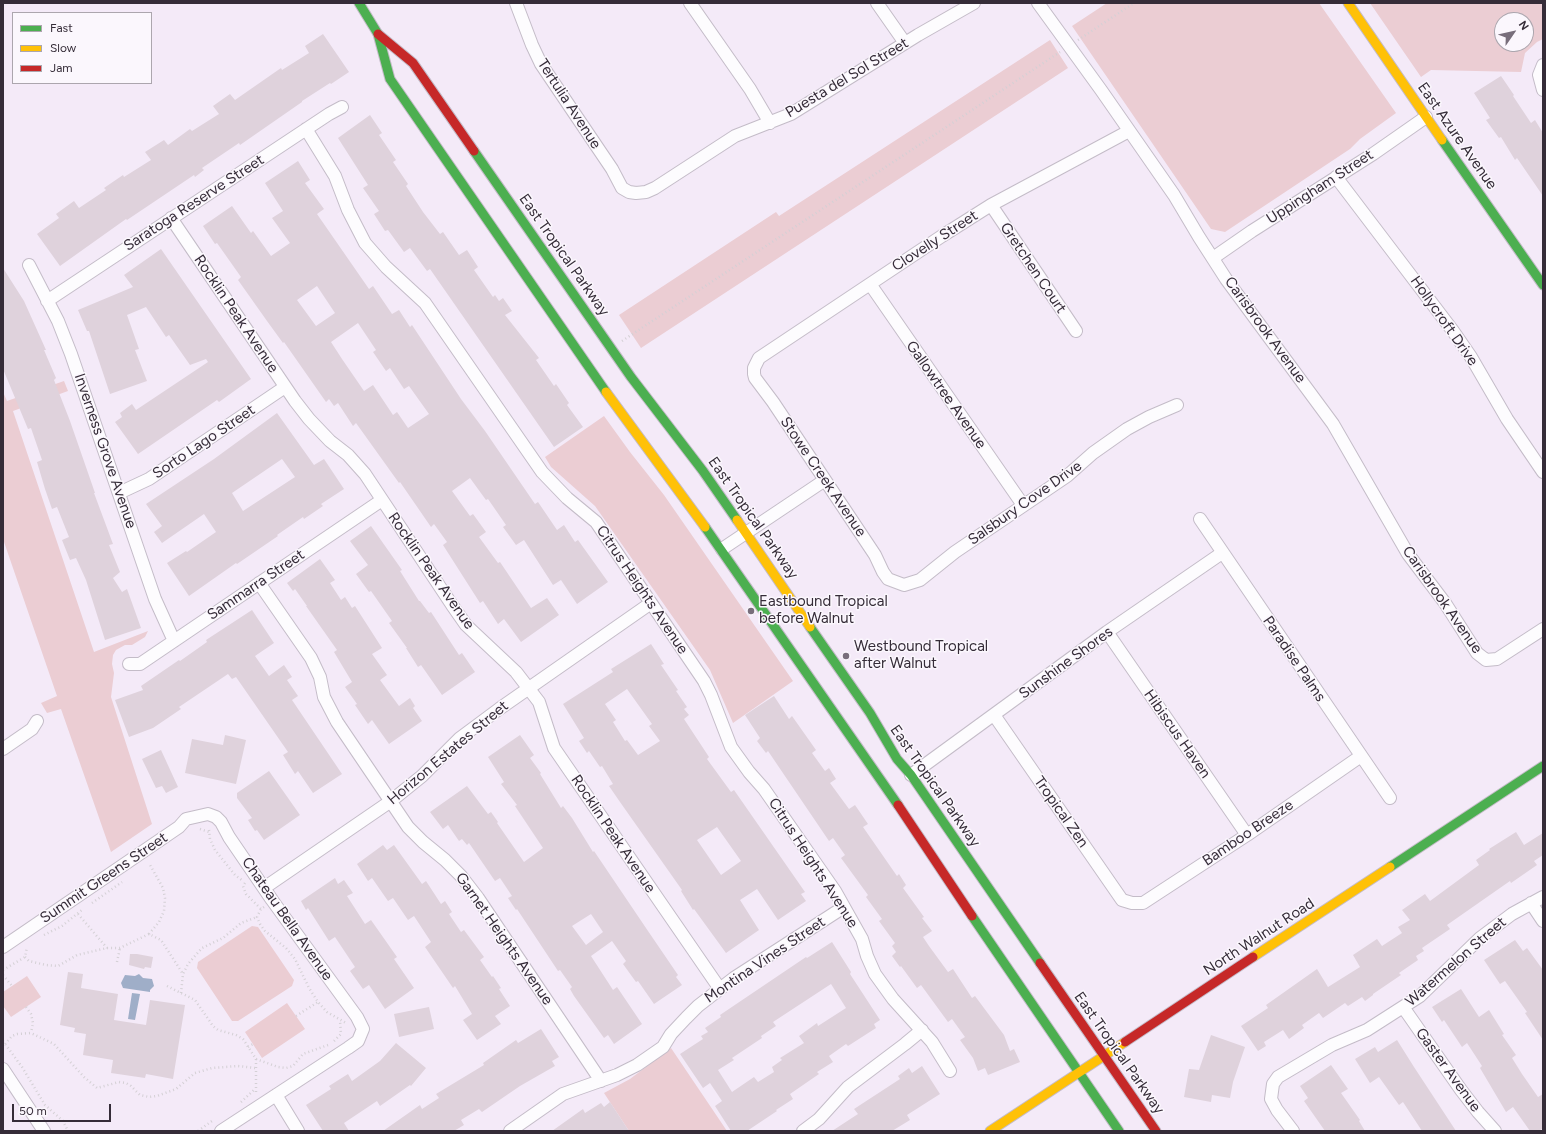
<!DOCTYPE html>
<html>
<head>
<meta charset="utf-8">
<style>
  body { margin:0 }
  #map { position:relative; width:1546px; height:1134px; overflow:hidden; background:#f4eaf8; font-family:Figtree,sans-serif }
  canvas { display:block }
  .frame { position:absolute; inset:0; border:4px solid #352c38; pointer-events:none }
  .legend { position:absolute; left:12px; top:12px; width:140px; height:72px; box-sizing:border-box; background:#fbf7fd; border:1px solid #aca6ae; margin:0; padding:5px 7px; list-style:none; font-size:12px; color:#352c38 }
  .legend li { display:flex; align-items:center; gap:8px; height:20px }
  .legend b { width:20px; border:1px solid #aca6ae }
  .north { position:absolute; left:1494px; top:12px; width:40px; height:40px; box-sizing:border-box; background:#fbf7fd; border:1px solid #aca6ae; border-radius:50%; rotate:56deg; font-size:11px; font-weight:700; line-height:16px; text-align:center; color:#352c38 }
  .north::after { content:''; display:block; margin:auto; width:14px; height:18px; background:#786e7b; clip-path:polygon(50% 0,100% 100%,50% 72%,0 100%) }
  .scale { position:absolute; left:12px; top:1104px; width:99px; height:18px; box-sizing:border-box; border:2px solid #352c38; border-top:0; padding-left:5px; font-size:12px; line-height:14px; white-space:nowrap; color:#352c38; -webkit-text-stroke:3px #fbf7fd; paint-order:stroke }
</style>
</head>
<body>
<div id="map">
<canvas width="1546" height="1134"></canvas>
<div class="frame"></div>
<ul class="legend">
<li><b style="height:5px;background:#4caf50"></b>Fast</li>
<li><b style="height:5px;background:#ffc107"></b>Slow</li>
<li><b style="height:5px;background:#c62828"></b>Jam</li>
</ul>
<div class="north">N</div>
<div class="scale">50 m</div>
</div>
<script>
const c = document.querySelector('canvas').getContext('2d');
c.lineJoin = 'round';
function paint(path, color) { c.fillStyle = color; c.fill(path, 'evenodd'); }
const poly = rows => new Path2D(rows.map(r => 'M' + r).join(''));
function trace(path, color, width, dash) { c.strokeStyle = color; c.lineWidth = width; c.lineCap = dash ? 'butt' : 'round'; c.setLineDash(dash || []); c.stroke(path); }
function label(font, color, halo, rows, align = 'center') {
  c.font = font + ' Figtree,sans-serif'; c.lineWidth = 3; c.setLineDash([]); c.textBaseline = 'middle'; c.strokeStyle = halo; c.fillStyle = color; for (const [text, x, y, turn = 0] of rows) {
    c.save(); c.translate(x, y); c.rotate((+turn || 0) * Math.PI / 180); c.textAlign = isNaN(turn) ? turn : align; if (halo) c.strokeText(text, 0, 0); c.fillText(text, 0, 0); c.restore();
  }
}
const green = poly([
  [1107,3,1319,3,1396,113,1360,139,1350,149,1225,232,1211,229,1072,26],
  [1370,3,1543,3,1543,39,1537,42,1525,53,1521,72,1431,70,1421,77],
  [1502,20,1526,20,1526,44,1502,44],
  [1050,40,1068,68,641,348,619,315,776,212,779,216],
  [64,381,68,391,13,411,94,652,148,631,145,637,132,645,125,645,116,650,113,655,112,664,114,673,111,697,152,824,111,852,61,709,47,713,41,703,57,696,3,539,3,392,7,401],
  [604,416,630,452,664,495,793,681,733,723,710,670,595,506,551,467,545,457],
  [252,926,258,927,294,980,292,986,238,1021,232,1021,197,968,198,962],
  [27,976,41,997,11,1017,3,1006,3,992],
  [287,1003,305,1029,262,1058,245,1032],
  [671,1048,727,1131,629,1131,604,1093,630,1079]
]);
const water = poly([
  [139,974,143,978,152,979,154,986,150,990,150,992,123,988,121,983,125,975,135,976],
  [132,993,140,994,135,1020,128,1019]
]);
const building = poly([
  [323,34,349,72,331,84,330,83,302,101,302,102,240,145,239,143,202,168,204,170,195,177,194,175,127,220,126,219,60,266,37,234,59,218,56,214,74,201,79,208,106,190,104,188,123,175,124,177,151,160,145,152,164,140,168,145,190,129,192,131,219,114,213,106,230,94,235,100,281,68,282,70,309,53,305,46],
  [1501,76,1514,95,1513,96,1531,123,1535,120,1543,133,1543,196,1517,158,1515,160,1501,137,1499,138,1486,120,1490,118,1474,93],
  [370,115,382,133,379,135,396,160,393,162,408,184,406,186,423,212,440,234,443,232,459,255,467,250,478,267,474,270,493,297,495,295,499,301,503,298,512,311,505,315,539,358,536,360,554,386,556,384,569,403,567,405,583,427,554,447,430,269,427,271,410,248,404,252,388,230,385,231,374,214,379,211,363,188,368,185,338,138],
  [298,161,310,180,305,183,324,209,317,214,369,289,373,286,392,314,399,310,410,327,412,325,461,399,485,431,535,504,538,502,557,530,564,525,575,542,578,540,608,582,577,604,561,580,553,585,524,540,516,545,503,527,506,525,488,499,486,500,470,478,452,491,470,516,473,514,486,532,479,537,498,563,500,562,531,608,547,598,559,615,521,642,504,619,498,624,483,601,480,603,443,545,447,542,434,524,431,527,400,482,399,483,356,423,353,426,338,403,334,406,329,399,326,402,284,342,283,343,267,321,238,280,241,277,217,243,215,244,203,226,232,206,251,233,253,231,271,256,290,243,272,218,283,211,265,183],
  [317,286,335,313,316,326,297,300],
  [358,323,376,350,373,352,386,371,390,368,404,389,409,386,429,414,408,428,397,412,393,415,373,385,364,391,342,359,331,342],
  [161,249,251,379,219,402,217,400,138,454,115,422,122,417,120,413,132,404,136,410,208,362,206,359,190,365,169,335,166,337,146,307,127,315,139,349,135,350,147,381,110,394,89,331,87,331,78,310,133,287,124,275],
  [3,268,24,301,46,350,44,350,56,378,54,380,70,421,95,493,94,493,113,544,109,545,120,572,113,578,122,592,127,589,141,628,105,640,86,580,76,558,70,560,62,540,69,537,57,507,52,509,45,489,37,462,42,460,31,428,28,429,3,369],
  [277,413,314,465,324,459,344,489,321,504,323,506,304,519,303,517,277,535,278,536,237,564,236,563,189,596,167,563,186,551,187,552,216,532,204,514,162,543,154,532,162,526,146,504,214,459],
  [282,459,295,477,243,511,232,493],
  [371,526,402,570,400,571,419,601,420,601,429,613,431,612,459,655,462,653,475,672,442,695,421,665,418,667,406,648,407,648,389,623,392,621,371,591,369,592,356,574,368,565,350,541],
  [320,559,335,580,330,583,341,600,345,597,352,608,355,606,382,648,372,654,387,675,380,680,399,706,410,698,415,706,413,708,422,721,389,744,372,720,368,724,355,705,357,704,345,687,352,682,334,652,337,650,306,606,307,606,295,589,293,591,287,583],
  [252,610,274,643,255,656,269,676,284,665,292,677,287,680,298,696,292,700,342,774,313,793,298,771,295,774,283,755,288,752,236,677,232,679,228,674,179,707,181,709,153,728,129,737,115,700,143,690,141,686,179,660,180,661,207,642,206,640],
  [651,644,664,664,661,665,678,690,676,691,687,707,684,709,689,715,684,719,709,757,707,759,731,792,734,790,805,892,801,894,806,901,778,920,757,889,740,900,759,930,726,953,694,909,693,910,681,891,682,890,620,802,609,786,613,784,602,766,600,767,589,751,587,753,579,741,584,738,563,704,613,672,611,669],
  [627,689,652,724,649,726,660,741,638,755,627,740,625,741,613,722,616,720,605,704],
  [717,827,741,861,721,875,697,840],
  [774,696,789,719,792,716,816,750,812,753,825,771,829,768,836,779,830,783,849,809,855,805,868,824,863,827,897,876,899,874,906,885,903,888,924,917,922,918,932,931,923,937,929,946,948,972,953,969,972,998,975,996,1004,1035,1010,1051,1014,1049,1020,1062,988,1075,985,1068,978,1071,973,1058,960,1040,965,1037,952,1019,948,1022,921,985,917,988,901,966,900,967,892,956,896,952,892,946,895,943,879,921,882,919,866,897,868,895,841,858,845,855,833,838,829,841,768,751,766,753,757,741,760,738,745,715],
  [225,735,246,740,236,784,185,773,192,739,223,745],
  [520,735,534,755,530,758,541,773,540,774,561,808,563,806,572,818,593,852,594,851,648,931,678,975,676,977,682,985,654,1004,638,981,636,982,623,964,626,961,612,941,591,956,613,990,617,987,642,1024,614,1044,608,1035,604,1038,574,996,570,989,572,987,560,970,558,971,517,909,516,910,508,898,512,896,500,878,495,881,469,843,467,845,462,839,459,841,448,825,443,829,430,812,467,786,488,814,491,812,498,822,497,823,524,862,543,848,515,806,517,805,501,784,504,782,488,757],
  [591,914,603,932,586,945,572,926],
  [161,750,178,787,166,793,162,786,156,788,142,759],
  [269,771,300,815,264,840,257,830,255,831,248,820,252,818,237,798,237,793],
  [1516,832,1524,845,1543,833,1543,855,1534,861,1537,865,1511,883,1510,881,1447,925,1450,929,1422,948,1424,951,1416,956,1418,960,1399,973,1401,975,1373,994,1373,995,1365,1001,1362,997,1348,1006,1345,1003,1323,1018,1319,1013,1302,1025,1304,1028,1289,1039,1283,1030,1264,1042,1266,1046,1258,1051,1241,1026,1268,1008,1266,1005,1317,969,1328,987,1360,967,1353,955,1377,939,1382,946,1402,933,1398,927,1410,920,1402,910,1425,894,1430,901,1479,865,1476,860,1490,850,1489,849],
  [383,845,387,850,394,845,422,884,426,881,441,904,445,901,452,912,449,914,461,932,464,930,484,957,480,960,492,977,493,976,501,988,499,989,510,1006,495,1016,501,1024,477,1040,463,1020,472,1014,455,986,453,988,425,947,431,942,414,916,408,920,393,898,388,901,372,878,368,881,357,864],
  [335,878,338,884,344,880,353,893,347,896,365,924,371,920,397,957,394,959,414,988,385,1009,369,985,363,989,350,971,355,967,335,937,329,941,308,908,306,910,301,901],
  [1515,940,1523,951,1527,948,1543,970,1543,1040,1525,1013,1527,1012,1505,981,1500,984,1484,960],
  [832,942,851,972,850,974,880,1020,874,1024,876,1028,848,1046,846,1044,829,1056,833,1062,817,1072,819,1074,790,1094,793,1099,776,1110,777,1111,747,1131,731,1131,715,1106,722,1101,710,1083,703,1088,680,1054,703,1039,701,1036,708,1032,705,1028,721,1017,720,1015,806,957,807,958],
  [831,984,846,1008,818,1026,817,1023,799,1036,804,1043,780,1058,782,1060,772,1067,774,1072,758,1082,754,1077,732,1092,718,1070,734,1060,732,1058,762,1038,761,1036,776,1026,773,1022],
  [130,954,137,954,153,957,151,968,145,967,144,969,129,965],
  [68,972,83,974,81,988,118,994,114,1020,146,1025,150,1000,185,1005,173,1079,146,1074,145,1078,111,1073,113,1060,83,1055,86,1034,74,1032,75,1028,60,1025],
  [1461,989,1479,1017,1489,1010,1504,1034,1502,1035,1516,1055,1512,1058,1522,1074,1538,1097,1543,1094,1543,1128,1539,1131,1530,1131,1513,1107,1506,1112,1480,1068,1482,1066,1467,1043,1462,1047,1444,1020,1442,1022,1432,1007],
  [429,1007,434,1029,399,1037,394,1014],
  [541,1029,559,1057,552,1061,555,1066,520,1086,482,1112,479,1109,461,1120,464,1125,454,1131,383,1131,420,1105,422,1109,439,1098,436,1094,484,1065,483,1063,516,1040,518,1043],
  [1211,1035,1245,1047,1233,1082,1230,1098,1212,1095,1211,1102,1184,1097,1189,1069,1199,1070],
  [1397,1040,1414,1067,1456,1131,1422,1131,1403,1102,1399,1105,1379,1077,1370,1083,1355,1059,1375,1047,1378,1052],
  [396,1043,426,1068,411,1086,410,1085,380,1106,377,1101,344,1123,349,1131,323,1131,306,1105,331,1089,329,1086,348,1074,352,1081,380,1061],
  [1331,1065,1348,1089,1341,1093,1360,1120,1359,1121,1365,1131,1325,1131,1304,1101,1308,1098,1300,1086],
  [922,1066,940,1094,907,1115,910,1120,892,1131,832,1131,858,1114,854,1109,900,1079,898,1076,909,1068,912,1073],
  [610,1102,629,1131,552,1131,583,1109,585,1113,601,1103,604,1107]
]);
const path = poly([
  [1078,40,1134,3],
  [622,341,1060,52],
  [200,829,209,832],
  [209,830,210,839,215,850,235,875,243,881],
  [245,883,243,886,246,894,261,909],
  [92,903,122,882],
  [264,907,261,909,257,917,260,924,265,931,286,948,295,959,309,988,318,1002,327,1012,346,1023],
  [78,914,107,948],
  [149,934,159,922,164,911,165,898,163,888,149,863],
  [44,935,62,926,83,909],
  [25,957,29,961,46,965,58,966,77,955,107,948,120,948,149,934,161,940,183,974],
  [117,962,120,948],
  [3,970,25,957,27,947],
  [3,975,12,986],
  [167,986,195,1000,213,1026,218,1030,236,1035,243,1039,256,1059,256,1095],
  [181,993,183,974,188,964,202,948,223,938,241,923,257,917],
  [26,1007,31,1014,33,1023,31,1033],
  [296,1016,318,1002],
  [3,1041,22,1067,45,1105,63,1121,68,1131],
  [334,1041,341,1034,340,1021],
  [5,1044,12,1036,17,1034,31,1033,54,1044,84,1077,97,1088,119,1082,126,1083,131,1086,140,1095,149,1097,157,1096,176,1089,195,1073,212,1068,238,1066,255,1068],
  [248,1047,253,1044],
  [256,1059,278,1067,286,1068,293,1066,303,1054,328,1045],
  [241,1102,255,1089],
  [198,1131,212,1121]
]);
const street = poly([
  [516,3,532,45,541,64,612,169,622,188,629,192,636,193,646,192,655,188,735,136,791,114,918,35,974,3],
  [690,3,750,89,770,123],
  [877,3,905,43],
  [1038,3,1101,90,1174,195,1199,237,1226,279,1333,424,1408,554,1445,603,1477,653,1486,660,1497,659,1543,629],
  [1543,65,1539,75,1543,90],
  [306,129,335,176,348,210,365,243,386,267,425,303,542,472,567,498,596,522,704,681,711,695,731,747,749,772,764,789,835,891,862,939,867,956,875,974,893,999,932,1042,950,1071],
  [1129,131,991,205,942,236,759,358,754,368,754,374,755,378,773,402,875,555,883,572,888,579,904,585,920,580,955,552,1067,476,1093,453,1127,429,1149,417,1177,405],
  [1336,177,1453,331,1471,357,1507,419,1543,472],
  [991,205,1076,331],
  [171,218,295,401,309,419,330,441,348,455,365,474,452,605,466,625,516,672,539,702,554,748,720,989],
  [1213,258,1252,231,1373,154,1426,117],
  [29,265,58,321,71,354,155,599,174,641],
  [870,284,1023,505],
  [47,301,329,114,342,107],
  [119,493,149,479,285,387],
  [1200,519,1390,798],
  [722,549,825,480],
  [259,583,311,658,320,677,324,697,337,722,408,827,423,842,445,860,461,876,478,898,601,1081],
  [1107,632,1247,835],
  [129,664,140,664,382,500],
  [994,715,1122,900,1132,903,1143,903,1247,835,1361,756],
  [3,749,32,729,37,721],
  [911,775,1107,632,1222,553],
  [264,888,391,801,422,776,460,738,499,709,651,603],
  [1531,903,1543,921],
  [3,947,179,827,186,819,208,814,216,817,221,822,229,837,272,900,357,1017,363,1029,358,1041,348,1048,221,1131],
  [1403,1007,1461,1090,1478,1112,1495,1131],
  [3,1069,44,1131],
  [276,1095,298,1131],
  [510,1131,563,1094,617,1075,637,1065,663,1047,671,1034,686,1018,698,1006,734,978,844,907],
  [803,1131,819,1119,848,1087,905,1044,922,1030],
  [1293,1131,1277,1110,1271,1099,1273,1084,1278,1077,1332,1045,1367,1030,1420,996,1480,938,1512,914,1543,897]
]);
const fast = poly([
  [359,3,378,34,390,79,606,392],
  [1442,140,1543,285],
  [474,151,631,377,703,471,737,520],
  [705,527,898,805],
  [810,627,870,713,897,759,911,775,1040,963],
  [1390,867,1543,766],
  [972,916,1119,1131]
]);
const slow = poly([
  [1348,3,1442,140],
  [606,392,705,527],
  [737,520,810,627],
  [1253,957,1390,867],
  [990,1131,1125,1042]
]);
const jam = poly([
  [378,34,413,63,474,151],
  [898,805,972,916],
  [1040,963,1156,1131],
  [1125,1042,1253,957]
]);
const markers = [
  [751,611,4,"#786e7b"],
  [846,656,4,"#786e7b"]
];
const streetNames = [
  ["Puesta del Sol Street",847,78,-31],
  ["Tertulia Avenue",569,104,57],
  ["East Azure Avenue",1457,136,55],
  ["Uppingham Street",1320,187,-33],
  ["Saratoga Reserve Street",194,203,-33],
  ["Clovelly Street",935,241,-33],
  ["East Tropical Parkway",564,255,55],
  ["Gretchen Court",1033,268,56],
  ["Rocklin Peak Avenue",236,314,56],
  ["Hollycroft Drive",1444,321,55],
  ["Carisbrook Avenue",1265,330,54],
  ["Gallowtree Avenue",946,395,55],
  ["Sorto Lago Street",204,442,-34],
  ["Inverness Grove Avenue",105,451,71],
  ["Stowe Creek Avenue",823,477,56],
  ["Salsbury Cove Drive",1025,503,-35],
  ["East Tropical Parkway",753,518,55],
  ["Rocklin Peak Avenue",431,571,55],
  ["Sammarra Street",256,585,-34],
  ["Citrus Heights Avenue",642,590,56],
  ["Carisbrook Avenue",1442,600,55],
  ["Paradise Palms",1294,659,56],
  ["Sunshine Shores",1066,663,-36],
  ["Hibiscus Haven",1177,734,55],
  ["Horizon Estates Street",448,753,-40],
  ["East Tropical Parkway",935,786,55],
  ["Tropical Zen",1061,812,55],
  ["Bamboo Breeze",1248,833,-34],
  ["Rocklin Peak Avenue",613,834,56],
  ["Citrus Heights Avenue",813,863,57],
  ["Summit Greens Street",104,878,-34],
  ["Chateau Bella Avenue",287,919,55],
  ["North Walnut Road",1259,937,-33],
  ["Garnet Heights Avenue",504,939,55],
  ["Montina Vines Street",765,960,-34],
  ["Watermelon Street",1456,962,-41],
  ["East Tropical Parkway",1119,1053,55],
  ["Gaster Avenue",1448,1070,54]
];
const poiNames = [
  ["Eastbound Tropical",759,602],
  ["before Walnut",759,619],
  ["Westbound Tropical",854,647],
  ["after Walnut",854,664]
];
paint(green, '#ebcdd3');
paint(water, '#9faec8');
paint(building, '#dfd2dc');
trace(street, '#c4bcc8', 14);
trace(fast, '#c4bcc8', 11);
trace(slow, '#c4bcc8', 11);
trace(jam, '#c4bcc8', 11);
trace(path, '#d4d0d5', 2.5, [1, 3]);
trace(street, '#fdfcfe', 12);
trace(fast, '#4caf50', 9);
trace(slow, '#ffc107', 9);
trace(jam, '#c62828', 9);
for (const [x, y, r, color] of markers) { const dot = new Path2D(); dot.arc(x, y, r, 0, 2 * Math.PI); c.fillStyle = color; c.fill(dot); trace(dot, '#fbf7fd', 1.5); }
label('15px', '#352c38', '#fbf7fd', streetNames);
label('15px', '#352c38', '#fbf7fd', poiNames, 'left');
</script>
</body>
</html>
